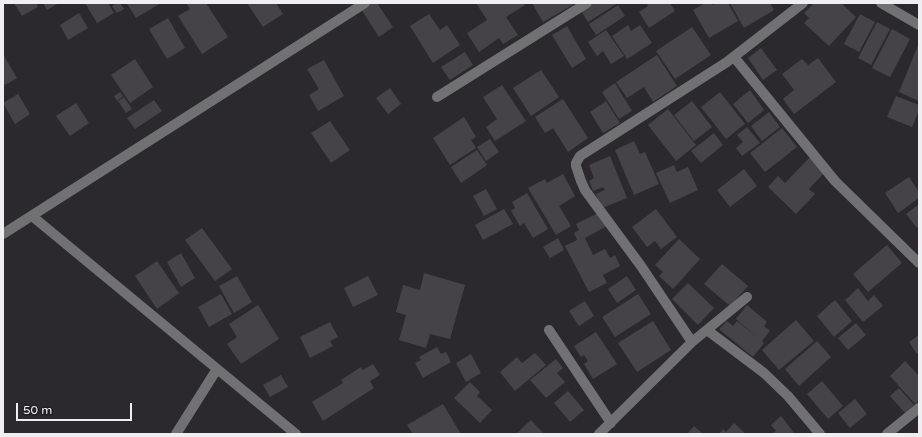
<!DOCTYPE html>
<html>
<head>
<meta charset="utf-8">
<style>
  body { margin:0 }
  #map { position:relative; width:922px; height:437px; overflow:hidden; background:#2b292d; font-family:"Varela Round",sans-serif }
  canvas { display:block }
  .frame { position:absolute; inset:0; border:4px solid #efeef1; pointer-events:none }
  .scale { position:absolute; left:16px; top:403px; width:116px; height:18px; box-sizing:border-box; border:2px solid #efeef1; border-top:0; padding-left:5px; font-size:12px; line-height:14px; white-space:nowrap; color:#efeef1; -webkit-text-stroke:3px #211f23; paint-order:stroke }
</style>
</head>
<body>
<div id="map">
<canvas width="922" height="437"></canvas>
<div class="frame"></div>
<div class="scale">50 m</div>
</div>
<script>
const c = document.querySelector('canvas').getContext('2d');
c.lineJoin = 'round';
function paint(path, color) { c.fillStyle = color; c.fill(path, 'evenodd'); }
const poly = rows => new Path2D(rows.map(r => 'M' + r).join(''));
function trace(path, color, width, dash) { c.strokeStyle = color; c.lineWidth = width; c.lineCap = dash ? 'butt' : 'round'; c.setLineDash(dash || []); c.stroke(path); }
const building = poly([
  [14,3,36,3,38,7,22,16],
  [43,3,59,3,47,10],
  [85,3,108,3,114,13,97,23],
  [117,3,120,3,124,9,117,13,112,6],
  [130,3,161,3,136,18,127,4],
  [186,3,206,3,228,37,202,54,178,16,190,9],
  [247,3,276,3,283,14,263,27],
  [370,3,377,3,393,27,379,37,361,9],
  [476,3,524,3,525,5,506,17,518,35,503,44,499,38,479,52,467,33,487,20],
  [532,3,576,3,543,22],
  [593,3,618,3,588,22,581,11],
  [646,3,670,3,675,11,649,28,639,12,648,6],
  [705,3,712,3,713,5,716,3,728,3,738,21,709,38,693,10],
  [730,3,770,3,774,10,744,28],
  [814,3,841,3,856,17,829,46,804,23,809,18,804,13],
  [618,5,625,16,596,35,589,24],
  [79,13,88,28,68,40,60,25],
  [429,14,440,30,447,25,460,45,433,63,410,26],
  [860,14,875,22,859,52,844,44],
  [168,18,185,48,167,59,149,29],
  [877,22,890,29,871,65,858,58],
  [628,25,631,31,640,25,652,43,627,59,612,36],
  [567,26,586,59,572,68,552,35],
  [692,27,711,55,675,79,656,51],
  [892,29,910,39,890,77,872,68],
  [606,30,624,56,611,64,603,51,597,56,588,42],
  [919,43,919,101,899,92],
  [761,48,777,70,763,80,748,58],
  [465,52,473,65,450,80,441,67],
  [3,54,17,78,5,85,3,81],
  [657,55,677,86,653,102,644,87,627,98,616,82],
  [818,58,836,82,794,114,783,99,794,90,782,74,802,59,808,65],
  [135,59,153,87,130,103,111,75],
  [324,60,344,96,318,111,309,95,319,89,307,69],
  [541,70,559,97,531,116,513,88],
  [615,83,632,111,619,119,602,92],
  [502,85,526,121,495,141,486,127,497,119,483,97],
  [390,88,401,104,388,114,376,98],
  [750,90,764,110,748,123,733,104],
  [120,92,123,96,117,101,114,96],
  [720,92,745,124,726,139,701,107],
  [18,94,30,114,15,124,3,103],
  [896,96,919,105,919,110,912,127,887,117],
  [124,97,132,109,126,113,118,101],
  [563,99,588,138,568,152,553,128,545,133,535,117],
  [154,100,162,111,135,129,127,118],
  [606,101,620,123,603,133,590,112],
  [692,101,712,127,694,141,674,115],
  [76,103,89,123,70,136,56,116],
  [668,109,696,145,676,161,648,125],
  [769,112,780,127,762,141,751,126],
  [464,117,476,137,471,140,476,148,450,165,433,138],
  [330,121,350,150,331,163,311,133],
  [747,127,760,143,742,156,736,148,743,142,737,135],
  [782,128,797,147,765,172,750,153],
  [714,133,723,145,701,163,691,151],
  [490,139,499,152,486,161,477,147],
  [634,141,640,154,645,152,659,184,634,195,615,150],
  [477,150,487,165,461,183,451,167],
  [610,156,627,198,602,208,596,194,605,190,603,187,593,191,589,181,594,178,589,165],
  [810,157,825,172,809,189,815,194,796,214,768,187,778,176,785,183],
  [674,165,677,172,688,167,698,190,670,203,656,173],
  [744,169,757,186,730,207,717,190],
  [563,174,575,196,559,206,571,226,556,235,528,188,545,179,547,183],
  [909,177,919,192,919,198,898,213,885,193],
  [486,189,497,209,484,216,473,196],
  [527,193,548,229,533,238,524,223,520,226,511,211,515,208,512,202],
  [919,204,919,226,917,228,906,214],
  [504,209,513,224,483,240,475,225],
  [656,209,677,237,661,249,655,241,647,247,632,227],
  [600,212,607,226,585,238,593,255,605,249,610,258,615,255,620,266,603,275,607,283,589,292,565,246,577,240,574,233,579,230,576,224],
  [202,228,232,269,215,281,185,240],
  [558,238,564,250,550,258,543,247],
  [679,239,700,259,673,289,659,276,663,272,655,265],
  [887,245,902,263,868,292,853,274],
  [181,253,195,278,181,287,167,262],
  [157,261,179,293,157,309,135,276],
  [722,264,748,286,730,306,704,284],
  [424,273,465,285,450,339,430,334,426,348,399,340,406,315,396,312,403,285,420,290],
  [237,276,252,302,234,313,219,286],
  [368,276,378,295,353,307,344,288],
  [627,276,636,290,617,303,608,289],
  [688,283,714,308,698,325,672,299],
  [858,288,868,301,874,295,883,306,863,322,845,300],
  [221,294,232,314,209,327,198,307],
  [638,294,651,314,615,337,602,317],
  [835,300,852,321,834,337,817,316],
  [585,301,594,316,579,326,569,311],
  [258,305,279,339,241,364,227,344,237,337,229,324],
  [747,305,767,322,764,326,770,331,762,341,764,343,753,357,719,329,727,321,733,326,737,321,757,337,736,319],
  [796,320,814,341,779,370,762,350],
  [653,321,671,350,637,372,618,343],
  [330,322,338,337,330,341,333,346,310,358,300,337],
  [856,323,866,335,848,350,838,338],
  [596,332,617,364,593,379,584,364,588,361,584,355,581,357,574,346],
  [919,335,919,352,917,354,909,342],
  [817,341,831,357,799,386,785,369],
  [437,347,441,354,446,352,451,362,423,378,415,363,421,360,419,357],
  [535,353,546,365,515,391,500,372,517,357,522,363],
  [471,354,481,373,466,382,456,363],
  [556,359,563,368,557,373,565,382,546,398,530,380],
  [905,361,919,376,919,400,915,404,890,376],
  [373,364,380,375,370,381,374,388,323,421,312,402,343,383,341,380,361,367,363,370],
  [281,375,288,387,270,397,263,385],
  [822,381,843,406,828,419,807,394],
  [470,382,480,392,477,396,492,410,480,423,454,398],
  [899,388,914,405,905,413,890,396],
  [568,391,584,410,570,422,554,403],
  [855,399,867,414,850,428,838,413],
  [443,404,461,434,413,434,407,425],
  [781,416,795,434,771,434,776,431,771,425],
  [531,420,544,434,516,434],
  [734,423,746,434,719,434,723,429,726,432],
  [694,426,703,434,687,434]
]);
const minor = poly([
  [881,3,919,25],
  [734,57,835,181,919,263],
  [437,97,587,3],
  [32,216,296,434],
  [3,234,365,3],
  [549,330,611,423],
  [707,330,764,373,788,396,820,434],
  [692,342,641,266,585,190,581,181,576,166,576,163,580,156,727,62,803,3],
  [176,434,217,369],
  [599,434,692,342,747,297],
  [887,434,919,408]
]);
paint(building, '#464348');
trace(minor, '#717072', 10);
</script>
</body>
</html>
